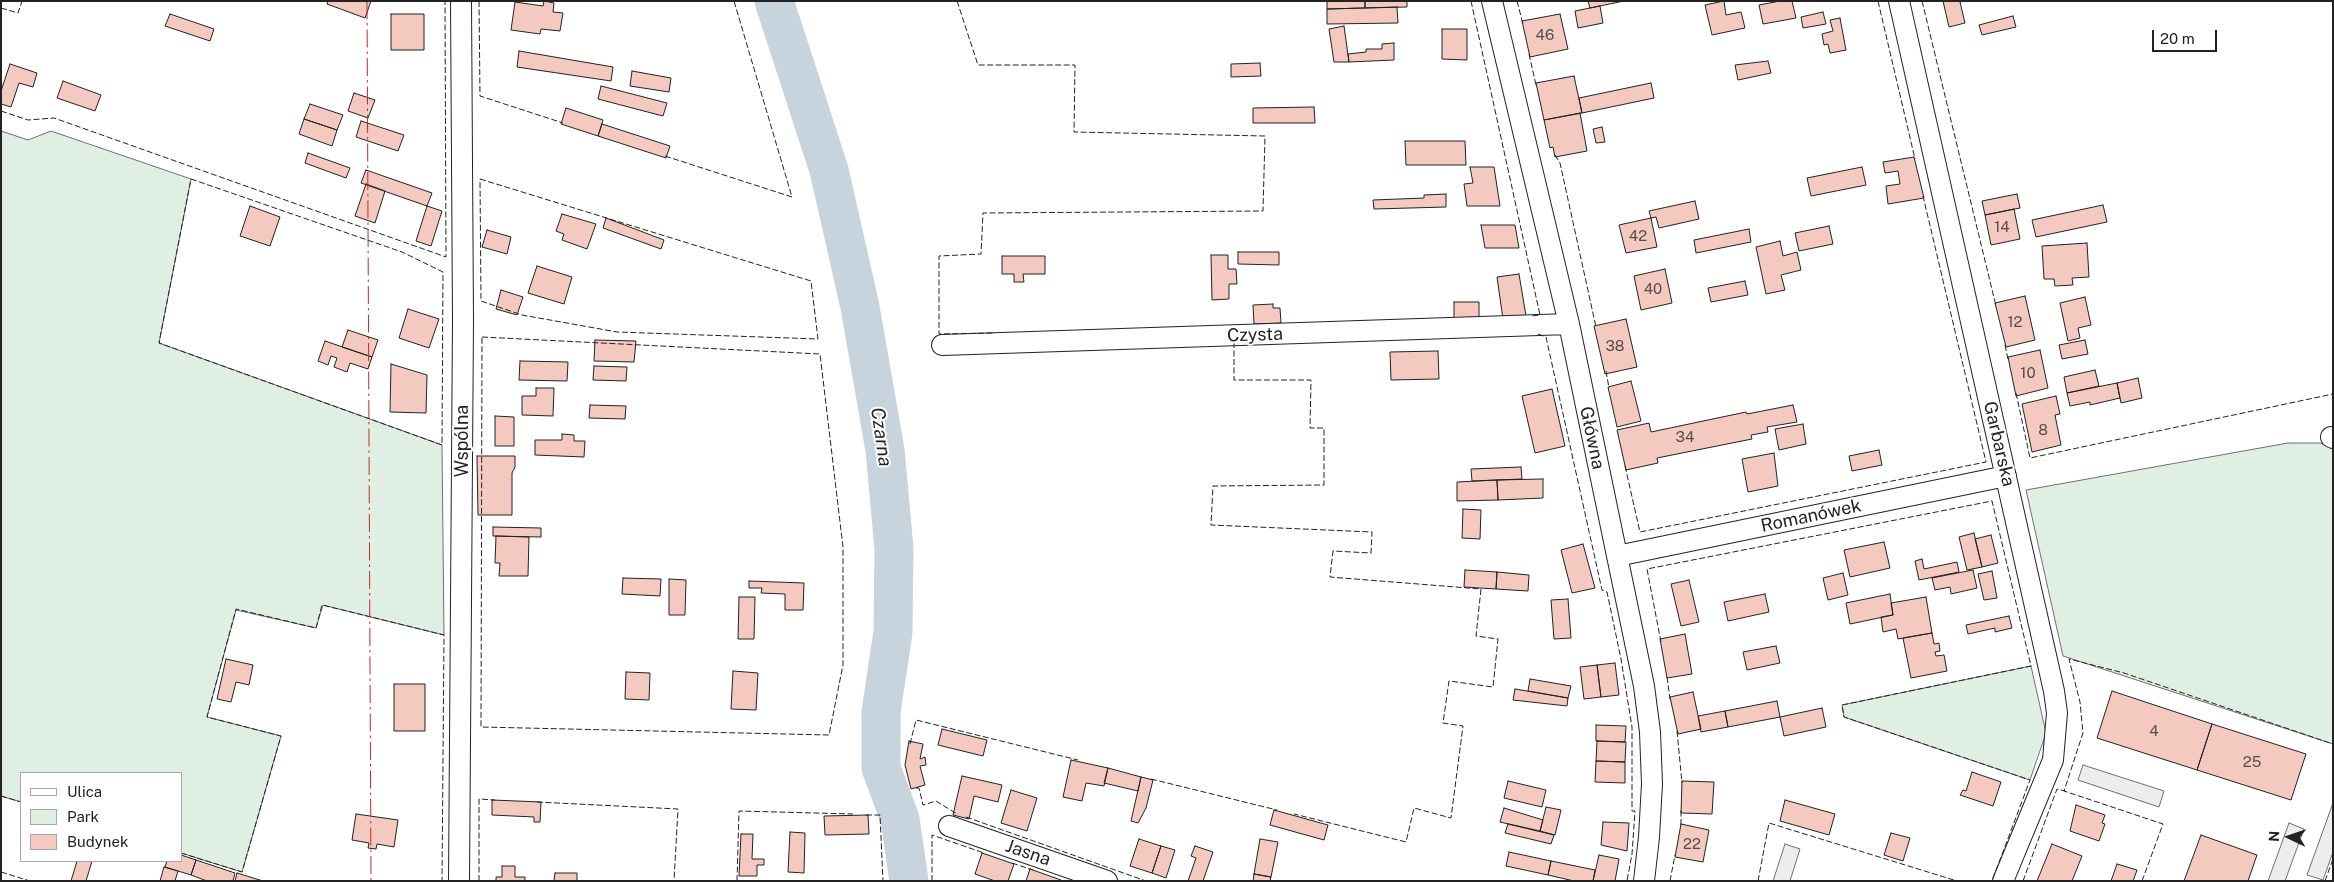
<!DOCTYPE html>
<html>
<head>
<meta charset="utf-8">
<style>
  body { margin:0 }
  #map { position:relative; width:2334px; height:882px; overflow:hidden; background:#fff; font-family:"Public Sans",sans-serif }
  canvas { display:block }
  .frame { position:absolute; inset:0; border:2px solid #222; pointer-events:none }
  .legend { position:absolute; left:20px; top:772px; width:162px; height:90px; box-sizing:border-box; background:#fff; border:1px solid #a7a7a7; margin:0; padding:6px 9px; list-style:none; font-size:15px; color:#222 }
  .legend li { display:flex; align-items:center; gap:10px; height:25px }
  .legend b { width:25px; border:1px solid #a7a7a7 }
  .north { position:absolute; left:2264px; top:812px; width:50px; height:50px; -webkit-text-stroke:4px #fff; paint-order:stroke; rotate:273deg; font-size:14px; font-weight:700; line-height:20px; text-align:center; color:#222 }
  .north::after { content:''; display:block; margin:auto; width:18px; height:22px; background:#222; clip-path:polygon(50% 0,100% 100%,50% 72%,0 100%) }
  .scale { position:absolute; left:2152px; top:30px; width:65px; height:22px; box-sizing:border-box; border:2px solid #222; border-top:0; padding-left:6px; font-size:15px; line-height:18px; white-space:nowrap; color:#222; -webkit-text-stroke:4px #fff; paint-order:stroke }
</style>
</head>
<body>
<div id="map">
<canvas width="2334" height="882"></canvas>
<div class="frame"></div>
<ul class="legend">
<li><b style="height:6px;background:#fff"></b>Ulica</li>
<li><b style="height:14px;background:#e0efe3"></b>Park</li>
<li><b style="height:14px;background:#f3c9c0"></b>Budynek</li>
</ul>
<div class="north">N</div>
<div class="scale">20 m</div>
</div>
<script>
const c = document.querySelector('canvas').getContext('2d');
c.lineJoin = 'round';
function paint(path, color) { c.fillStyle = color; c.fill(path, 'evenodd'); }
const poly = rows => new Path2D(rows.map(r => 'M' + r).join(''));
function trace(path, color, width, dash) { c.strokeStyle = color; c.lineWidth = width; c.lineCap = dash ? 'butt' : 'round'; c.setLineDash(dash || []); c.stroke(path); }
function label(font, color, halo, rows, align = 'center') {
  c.font = font + ' "Public Sans",sans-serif'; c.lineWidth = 4; c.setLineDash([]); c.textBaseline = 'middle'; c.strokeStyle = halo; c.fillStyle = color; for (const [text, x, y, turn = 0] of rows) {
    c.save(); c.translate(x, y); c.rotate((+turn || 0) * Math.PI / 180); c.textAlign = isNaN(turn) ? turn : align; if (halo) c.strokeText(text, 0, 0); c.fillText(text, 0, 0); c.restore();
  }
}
const green = poly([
  [1,131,28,140,51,131,191,179,159,343,442,445,444,635,323,605,316,628,236,610,207,717,281,736,242,872,181,853,181,773,21,773,21,802,1,796,1,131],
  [2288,443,2320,443,2333,447,2333,744,2063,656,2026,490,2288,443],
  [2031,666,2046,733,2030,780,1844,717,1842,705,2031,666]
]);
const parking = poly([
  [2083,765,2164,791,2159,807,2078,780,2083,765],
  [2333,803,2333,852,2323,880,2307,875,2333,803],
  [2289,823,2304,829,2285,881,2268,881,2289,823],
  [1785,844,1800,849,1790,881,1773,881,1785,844]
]);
const river = poly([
  [774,1,829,170,860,307,885,450,894,549,893,632,881,712,881,768,900,819,909,881]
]);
const building = poly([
  [328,1,371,1,365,18,327,4,328,1],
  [544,1,554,3,553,12,563,13,560,31,541,29,540,34,511,30,515,2,543,6,544,1],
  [1327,1,1365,1,1365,8,1327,9,1327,1],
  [1365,1,1407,1,1407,7,1365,8,1365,1],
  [1588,1,1624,1,1590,8,1588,1],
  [1724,1,1726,15,1741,12,1745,28,1712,35,1705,5,1724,1],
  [1780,1,1792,1,1796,18,1763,24,1759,5,1780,1],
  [1943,1,1964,1,1960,2,1965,23,1949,27,1943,1],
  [1600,6,1603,23,1578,28,1575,11,1600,6],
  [1397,7,1398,23,1327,24,1327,9,1397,7],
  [1823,12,1826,24,1803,28,1801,17,1823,12],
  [170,14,214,29,210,41,165,26,170,14],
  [391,14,424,14,424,50,391,50,391,14],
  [1560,14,1568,49,1530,57,1522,21,1560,14],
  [2013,16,2016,27,1982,35,1979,25,2013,16],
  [1840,18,1846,50,1830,53,1828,44,1824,45,1822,34,1833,31,1830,20,1840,18],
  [1344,26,1349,62,1334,62,1329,29,1344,26],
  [1442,29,1467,29,1467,60,1442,59,1442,29],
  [1394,43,1394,60,1349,62,1348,54,1366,52,1366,49,1382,49,1382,44,1394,43],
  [519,51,613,67,611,81,517,67,519,51],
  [1768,61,1771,73,1738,80,1735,65,1768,61],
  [1260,63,1261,76,1231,77,1231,64,1260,63],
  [10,64,37,73,33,87,19,83,11,107,1,104,1,91,10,64],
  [632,71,671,78,669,92,630,86,632,71],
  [1574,76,1582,113,1544,120,1536,83,1574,76],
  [63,81,101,95,95,111,57,98,63,81],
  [1651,83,1654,98,1582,113,1579,98,1651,83],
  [601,86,667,103,663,116,598,99,601,86],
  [354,93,375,100,368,118,348,111,354,93],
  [310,104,343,115,337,130,304,119,310,104],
  [1314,107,1315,123,1253,123,1253,108,1314,107],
  [566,108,603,120,598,136,561,124,566,108],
  [1580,113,1587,151,1555,157,1553,147,1550,148,1544,120,1580,113],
  [304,119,337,130,332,146,299,134,304,119],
  [361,121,404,135,398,151,356,137,361,121],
  [602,124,670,146,666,158,598,136,602,124],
  [1602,127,1605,142,1596,143,1593,129,1602,127],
  [1405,141,1465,141,1466,165,1406,165,1405,141],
  [308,153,350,168,346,178,305,163,308,153],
  [1914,157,1924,198,1888,204,1886,186,1900,184,1898,171,1885,173,1883,162,1914,157],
  [1470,167,1494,167,1500,206,1467,206,1464,184,1473,183,1470,167],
  [1862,167,1866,185,1811,196,1807,178,1862,167],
  [366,170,432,193,427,206,361,183,366,170],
  [366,184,385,191,375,223,355,216,366,184],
  [1446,194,1446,207,1374,209,1373,200,1424,198,1424,195,1446,194],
  [2017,194,2020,208,1985,215,1982,201,2017,194],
  [1695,201,1699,219,1659,228,1656,217,1651,218,1649,211,1695,201],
  [2103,205,2107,222,2036,237,2032,220,2103,205],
  [250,206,280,217,270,246,240,236,250,206],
  [427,206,442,211,431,246,416,241,427,206],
  [2014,209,2020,239,1991,245,1985,215,2014,209],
  [562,214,596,224,587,249,562,240,564,234,556,231,562,214],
  [606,218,664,240,661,249,603,228,606,218],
  [1651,218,1657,247,1626,253,1619,225,1651,218],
  [1481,225,1515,225,1519,248,1485,248,1481,225],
  [1829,226,1833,244,1799,251,1795,233,1829,226],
  [1749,229,1751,242,1696,253,1694,240,1749,229],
  [487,230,511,237,507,254,482,247,487,230],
  [1780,241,1783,256,1797,252,1801,270,1781,275,1785,290,1766,294,1756,247,1780,241],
  [2087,243,2089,277,2072,278,2073,285,2055,286,2054,279,2044,279,2042,246,2087,243],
  [1238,252,1279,252,1279,265,1238,264,1238,252],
  [1211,255,1228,255,1228,269,1236,269,1237,284,1229,284,1229,299,1212,300,1211,255],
  [1002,256,1045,256,1045,274,1023,274,1024,282,1014,282,1014,274,1002,274,1002,256],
  [537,266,572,277,564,304,528,293,537,266],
  [1665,269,1672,303,1641,310,1634,276,1665,269],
  [1519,274,1526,316,1503,319,1497,277,1519,274],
  [1745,281,1748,295,1711,302,1708,288,1745,281],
  [501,290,523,297,517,315,496,309,501,290],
  [2025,296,2035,340,2006,347,1995,303,2025,296],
  [2085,297,2091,325,2078,328,2080,338,2068,341,2060,303,2085,297],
  [1454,302,1479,302,1479,323,1454,322,1454,302],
  [1273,304,1273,308,1280,308,1281,323,1254,324,1253,305,1273,304],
  [408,309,439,319,429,348,399,338,408,309],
  [1626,319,1637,367,1605,374,1594,326,1626,319],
  [348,330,378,340,372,357,342,347,348,330],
  [595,340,636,341,634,362,594,361,595,340],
  [2085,340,2088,354,2062,359,2059,345,2085,340],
  [325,341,372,357,368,369,350,363,347,372,334,367,337,358,331,356,328,365,318,361,325,341],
  [2040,350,2048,388,2016,396,2008,357,2040,350],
  [1438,351,1439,379,1391,380,1390,352,1438,351],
  [520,361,568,362,567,381,519,380,520,361],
  [391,364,427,375,426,413,390,412,391,364],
  [594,366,627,367,626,381,593,380,594,366],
  [2095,370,2099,386,2067,393,2064,377,2095,370],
  [2138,378,2142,398,2121,403,2117,383,2138,378],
  [1631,381,1641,421,1617,427,1608,387,1631,381],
  [2117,383,2120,398,2090,405,2090,402,2070,406,2067,393,2117,383],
  [536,388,554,388,553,416,522,415,522,396,536,396,536,388],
  [1552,389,1565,446,1535,453,1522,396,1552,389],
  [2056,396,2060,414,2055,415,2061,445,2032,452,2022,404,2056,396],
  [590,405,626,406,625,419,589,418,590,405],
  [1793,405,1797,422,1767,427,1768,432,1751,435,1752,439,1657,458,1658,463,1626,470,1617,430,1649,423,1651,432,1746,412,1747,414,1793,405],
  [495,416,514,417,514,446,495,446,495,416],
  [1803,424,1806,444,1779,450,1775,429,1803,424],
  [562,434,574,435,574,441,585,441,584,457,535,455,535,440,562,440,562,434],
  [1879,450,1882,465,1852,471,1849,456,1879,450],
  [1774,453,1778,486,1748,492,1742,459,1774,453],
  [477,456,515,456,515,467,512,473,512,515,478,515,477,456],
  [1521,467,1522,479,1472,481,1471,469,1521,467],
  [1543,479,1543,498,1498,500,1497,480,1543,479],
  [1497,480,1498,500,1457,501,1457,482,1497,480],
  [1463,509,1481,510,1480,539,1462,538,1463,509],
  [493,527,541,528,541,537,493,536,493,527],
  [1974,533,1982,567,1967,570,1959,537,1974,533],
  [1991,535,1998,563,1982,567,1975,539,1991,535],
  [496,536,529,537,528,576,499,576,500,563,495,563,496,536],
  [1884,542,1890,568,1850,577,1844,550,1884,542],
  [1583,544,1595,588,1572,593,1561,550,1583,544],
  [1922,559,1924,569,1957,562,1959,572,1919,580,1915,561,1922,559],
  [1465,570,1497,572,1496,589,1464,587,1465,570],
  [1973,570,1977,588,1951,594,1950,587,1935,590,1932,578,1973,570],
  [1992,571,1997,598,1984,600,1978,574,1992,571],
  [1497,572,1529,575,1528,591,1496,589,1497,572],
  [1843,573,1848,595,1828,600,1823,578,1843,573],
  [623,578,661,579,660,596,622,594,623,578],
  [669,579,686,580,685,615,669,615,669,579],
  [1689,580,1699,622,1681,626,1671,584,1689,580],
  [749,581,804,583,803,610,785,610,785,594,761,593,762,588,749,588,749,581],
  [1765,594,1769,612,1728,621,1724,602,1765,594],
  [1890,594,1893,615,1850,624,1846,603,1890,594],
  [739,597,755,597,754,639,738,639,739,597],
  [1926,597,1932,633,1898,639,1896,629,1883,632,1881,617,1893,615,1891,603,1926,597],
  [1568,599,1571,638,1554,639,1551,600,1568,599],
  [2009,616,2012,628,1995,632,1995,628,1968,634,1966,625,2009,616],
  [1932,633,1934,644,1939,643,1940,651,1935,652,1936,656,1944,655,1947,671,1911,678,1903,638,1932,633],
  [1685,634,1692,674,1667,678,1660,639,1685,634],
  [1776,646,1780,663,1747,670,1743,652,1776,646],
  [226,659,253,665,249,685,236,682,231,702,217,699,226,659],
  [1615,663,1619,695,1601,697,1597,665,1615,663],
  [1597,665,1601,697,1584,699,1580,667,1597,665],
  [733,671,758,673,756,710,731,709,733,671],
  [626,672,650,673,649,700,625,699,626,672],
  [1530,679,1571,686,1568,698,1528,691,1530,679],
  [394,684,425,684,425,731,394,731,394,684],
  [1515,689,1568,698,1567,706,1513,700,1515,689],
  [2112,691,2212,724,2197,770,2097,738,2112,691],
  [1693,692,1701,729,1678,734,1670,697,1693,692],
  [1777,701,1780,717,1728,727,1725,711,1777,701],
  [1822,708,1826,727,1784,736,1780,717,1822,708],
  [1725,711,1728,727,1701,732,1698,716,1725,711],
  [2212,724,2306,754,2291,800,2197,770,2212,724],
  [1596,725,1626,726,1625,742,1596,741,1596,725],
  [942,729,987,740,983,756,938,745,942,729],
  [909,741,923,744,920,759,925,757,926,765,920,766,925,785,911,789,905,765,909,741],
  [1597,741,1626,742,1625,762,1596,761,1597,741],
  [1071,760,1108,768,1104,786,1086,783,1082,801,1063,797,1071,760],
  [1596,761,1625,762,1625,783,1595,782,1596,761],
  [1108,768,1141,777,1138,791,1104,783,1108,768],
  [1972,772,2001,782,1993,806,1960,795,1963,790,1966,791,1972,772],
  [962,776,1002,785,998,802,974,796,969,819,953,815,962,776],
  [1141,777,1153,780,1146,808,1138,823,1131,821,1141,777],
  [1508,781,1546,790,1542,807,1504,798,1508,781],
  [1682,781,1714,782,1712,814,1681,813,1682,781],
  [1011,790,1037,798,1027,831,1001,823,1011,790],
  [492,800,541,802,540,822,534,822,534,817,492,815,492,800],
  [1785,800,1835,814,1829,835,1780,821,1785,800],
  [2076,805,2105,815,2102,823,2105,824,2099,841,2070,831,2076,805],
  [1546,807,1561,810,1555,835,1540,831,1546,807],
  [1504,808,1543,820,1540,831,1500,822,1504,808],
  [1274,810,1328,825,1324,840,1270,825,1274,810],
  [356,814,398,820,394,847,377,844,376,849,368,848,369,843,352,840,356,814],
  [868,815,869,834,825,835,824,816,868,815],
  [1603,822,1629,823,1627,851,1601,845,1603,822],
  [1508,824,1554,835,1551,844,1505,833,1508,824],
  [1681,824,1709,830,1703,862,1675,857,1681,824],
  [790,832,805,833,804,873,788,872,790,832],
  [1891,833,1910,838,1903,861,1884,855,1891,833],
  [741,834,753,834,752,859,764,859,764,865,757,865,757,876,739,876,741,834],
  [2201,835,2257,855,2248,881,2184,881,2201,835],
  [1139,839,1161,846,1152,873,1130,866,1139,839],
  [1260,839,1278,842,1271,877,1254,874,1260,839],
  [2052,844,2082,856,2072,881,2037,881,2052,844],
  [1161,846,1175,850,1166,878,1152,873,1161,846],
  [1195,846,1213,852,1203,881,1188,881,1196,858,1191,856,1195,846],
  [1509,852,1551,861,1548,875,1506,866,1509,852],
  [982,853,1014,864,1008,881,995,881,975,874,982,853],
  [181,855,196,860,191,875,165,867,167,861,181,861,181,855],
  [1599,855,1619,859,1615,881,1593,881,1599,855],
  [196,860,235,873,233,881,207,881,191,875,196,860],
  [77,861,92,861,86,881,71,881,77,861],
  [1551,861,1595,870,1593,881,1574,881,1548,875,1551,861],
  [2117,864,2137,870,2133,881,2111,881,2117,864],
  [502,866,515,866,515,877,525,877,525,881,496,881,496,877,502,877,502,866],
  [164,867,178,871,175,881,160,881,164,867],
  [1030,869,1061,880,1061,881,1026,881,1030,869],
  [237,873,263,881,235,881,237,873],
  [555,873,577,873,577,881,554,881,555,873],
  [1254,874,1271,877,1270,881,1253,881,1254,874]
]);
const minor = poly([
  [1492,1,1569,324,1644,686,1650,732,1652,784,1649,837,1644,881],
  [1899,1,2054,691,2057,713,2053,760,2003,881],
  [942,345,1569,324],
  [2331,437,2333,438],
  [1617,556,2006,476],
  [949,826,1107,881],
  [459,881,463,320,461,1]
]);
const fence = poly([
  [479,1,480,96,563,123],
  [957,1,978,65,1075,65,1074,132,1265,136,1263,211,983,213,981,254,939,256,939,334,994,333],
  [1471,1,1540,315,1531,316],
  [1517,1,1523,24],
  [1878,1,1915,159],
  [1922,1,1996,306],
  [1,8,18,13,22,1],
  [1529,54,1536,85],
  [1,111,28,120,54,118,446,257,445,1],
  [1555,155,1560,163,1596,327],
  [665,156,792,197,734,1],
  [191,179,402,252,443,272,442,445,159,343,191,179],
  [480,179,811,281,818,339,617,332,522,315,481,301,480,179],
  [1538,334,1546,337,1602,590,1607,592,1621,659,1632,727,1632,811,1635,811,1632,854,1627,881],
  [482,337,820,354,843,547,843,665,829,735,481,727,482,337],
  [1234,342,1234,380,1311,380,1310,428,1324,428,1324,485,1213,486,1211,525,1372,532,1371,553,1333,551,1330,577,1481,589,1476,636,1498,639,1493,687,1449,681,1443,723,1463,726,1451,818,1414,808,1406,842,1294,814],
  [2005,345,2008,359],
  [1606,371,1609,388],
  [2016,393,2030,458,2333,394],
  [1625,466,1640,532,1986,462,1923,196],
  [1661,642,1647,569,1992,501,2031,666,1842,705,1844,717,2030,780,1992,881],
  [1667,677,1670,699],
  [1677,731,1682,783],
  [910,744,916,720,1078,760],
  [1151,779,1277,810],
  [916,788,919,788,923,805,936,801,957,814],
  [1,796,21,802],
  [537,802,678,809,674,881],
  [866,815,880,815,883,881],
  [966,817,1146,881],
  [1681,825,1681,810],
  [181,853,242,872,281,736,207,717,236,609,316,628,322,605,444,635,442,881],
  [1012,863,1033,870],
  [1,872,30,881],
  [479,881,479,799,495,800],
  [737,881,739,811,853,814],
  [932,881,932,835,984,853],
  [1670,881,1675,855],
  [1758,881,1769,823,1957,881],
  [2023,881,2057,789,2065,791],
  [2142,881,2163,824,2064,791,2083,733,2080,702,2069,659,2124,673,2333,744],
  [2325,881,2333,859]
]);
const power = poly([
  [367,1,371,881]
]);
const numberNames = [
  ["46",1545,35],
  ["14",2002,227],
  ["42",1638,236],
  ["40",1653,289],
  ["12",2015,322],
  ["38",1615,346],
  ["10",2028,373],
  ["8",2043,430],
  ["34",1685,437],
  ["4",2154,731],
  ["25",2252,762],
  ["22",1692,844]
];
const streetNames = [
  ["Czysta",1255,335,-2],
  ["Główna",1592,438,78],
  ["Wspólna",462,441,-90],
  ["Garbarska",1999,444,77],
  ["Romanówek",1811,516,-12],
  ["Jasna",1028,853,19]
];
const waterNames = [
  ["Czarna",881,437,82]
];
paint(green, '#e0efe3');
trace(green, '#6f6f6f', 1);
paint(parking, '#ededed');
trace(parking, '#6f6f6f', 1);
trace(river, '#c7d3dd', 39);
paint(building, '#f3c9c0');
trace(building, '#222', 1);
trace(minor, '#222', 22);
trace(minor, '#fff', 20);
trace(fence, '#222', 1, [6, 2.5]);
trace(power, '#c62828', 1, [18, 4, 2.5, 4]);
label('15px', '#564c4a', null, numberNames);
label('18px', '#222', '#fff', streetNames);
label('italic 19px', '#222', '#fff', waterNames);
</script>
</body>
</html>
